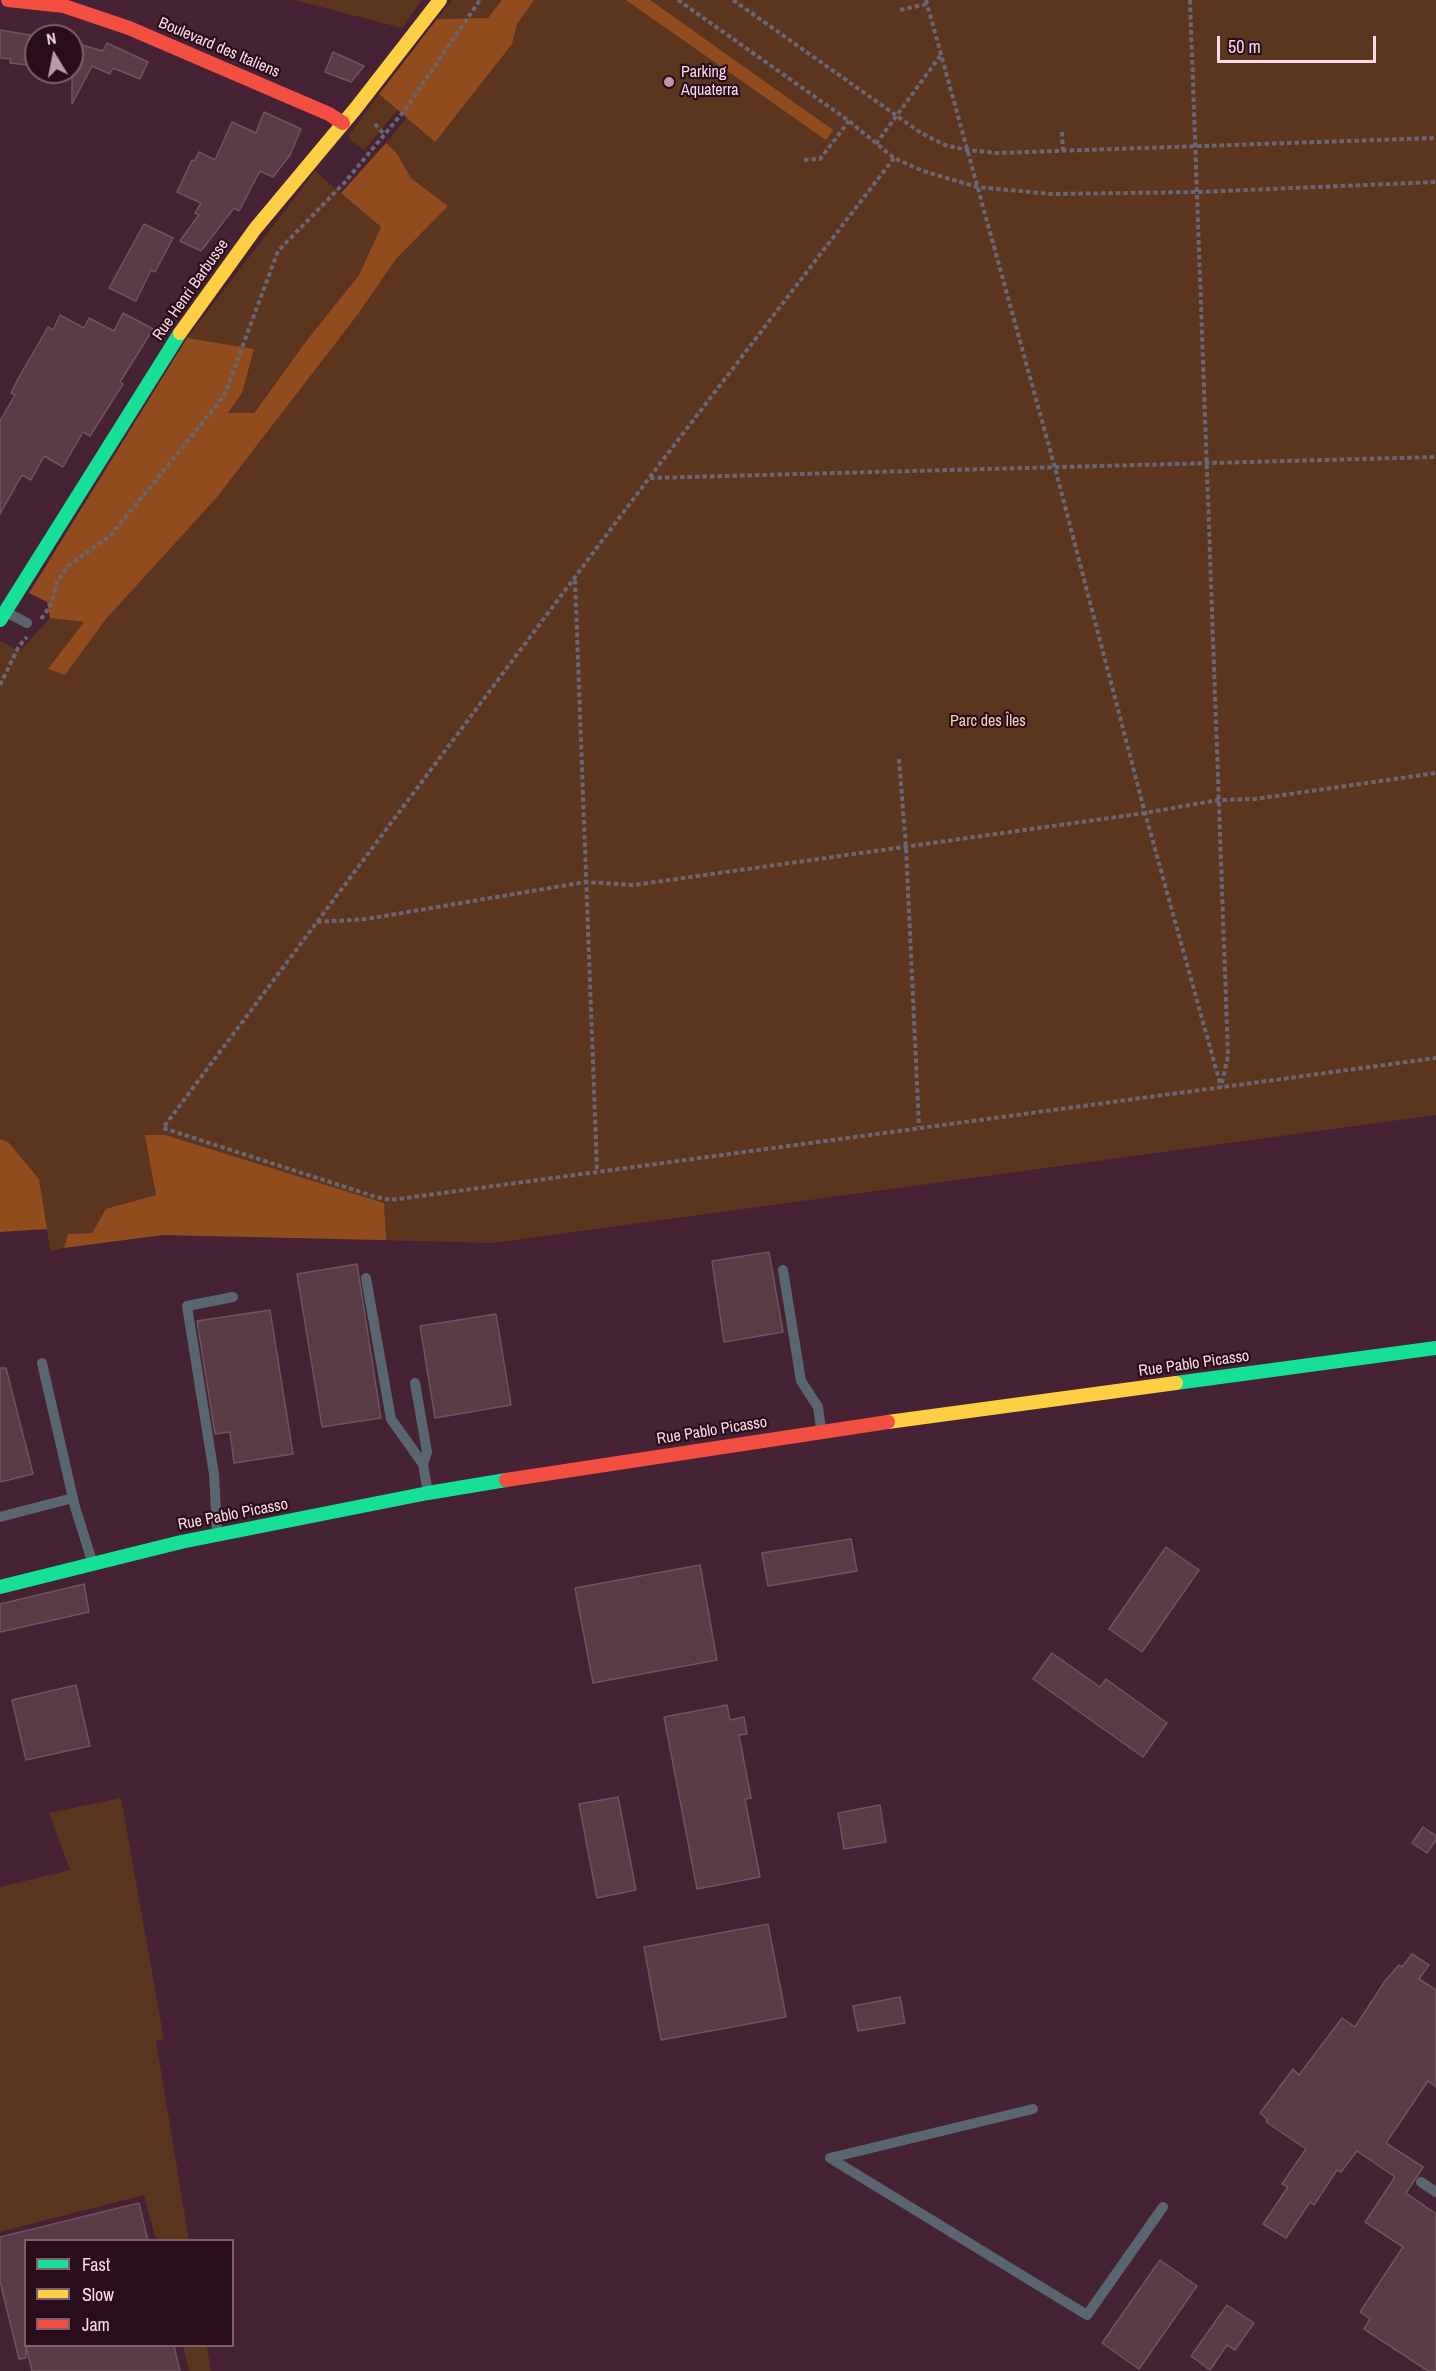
<!DOCTYPE html>
<html>
<head>
<meta charset="utf-8">
<style>
  body { margin:0 }
  #map { position:relative; width:1436px; height:2371px; overflow:hidden; background:#452234; font-family:"Archivo Narrow",sans-serif }
  canvas { display:block }
  .legend { position:absolute; left:24px; top:2239px; width:210px; height:108px; box-sizing:border-box; background:#2a0d1a; border:2px solid #7e5f6b; margin:0; padding:8px 10px; list-style:none; font-size:18px; color:#fbd9e5 }
  .legend li { display:flex; align-items:center; gap:12px; height:30px }
  .legend b { width:30px; border:2px solid #7e5f6b }
  .north { position:absolute; left:24px; top:24px; width:60px; height:60px; box-sizing:border-box; background:#2a0d1a; border:2px solid #7e5f6b; border-radius:50%; rotate:350deg; font-size:16px; font-weight:700; line-height:24px; text-align:center; color:#fbd9e5 }
  .north::after { content:''; display:block; margin:auto; width:21px; height:27px; background:#bb99a7; clip-path:polygon(50% 0,100% 100%,50% 72%,0 100%) }
  .scale { position:absolute; left:1217px; top:36px; width:159px; height:27px; box-sizing:border-box; border:3px solid #fbd9e5; border-top:0; padding-left:8px; font-size:18px; line-height:21px; white-space:nowrap; color:#fbd9e5; -webkit-text-stroke:4px #2a0d1a; paint-order:stroke }
</style>
</head>
<body>
<div id="map">
<canvas width="1436" height="2371"></canvas>
<ul class="legend">
<li><b style="height:8px;background:#16e098"></b>Fast</li>
<li><b style="height:8px;background:#ffcf43"></b>Slow</li>
<li><b style="height:8px;background:#f24e42"></b>Jam</li>
</ul>
<div class="north">N</div>
<div class="scale">50 m</div>
</div>
<script>
const c = document.querySelector('canvas').getContext('2d');
c.lineJoin = 'round';
function paint(path, color) { c.fillStyle = color; c.fill(path, 'evenodd'); }
const poly = rows => new Path2D(rows.map(r => 'M' + r).join(''));
function trace(path, color, width, dash) { c.strokeStyle = color; c.lineWidth = width; c.lineCap = dash ? 'butt' : 'round'; c.setLineDash(dash || []); c.stroke(path); }
function label(font, color, halo, rows, align = 'center') {
  c.font = font + ' "Archivo Narrow",sans-serif'; c.lineWidth = 4.5; c.setLineDash([]); c.textBaseline = 'middle'; c.strokeStyle = halo; c.fillStyle = color; for (const [text, x, y, turn = 0] of rows) {
    c.save(); c.translate(x, y); c.rotate((+turn || 0) * Math.PI / 180); c.textAlign = isNaN(turn) ? turn : align; if (halo) c.strokeText(text, 0, 0); c.fillText(text, 0, 0); c.restore();
  }
}
const green = poly([
  [294,0,422,0,402,28],
  [452,0,502,0,489,18,437,19],
  [520,0,1436,0,1436,1115,493,1243,92,1233,69,1234,64,1248,50,1251,39,1179,8,1142,0,1139,0,641,20,651,50,618,84,622,49,668,65,675,106,619,358,314,396,259,448,206,411,178,396,152,386,143,407,117,420,130],
  [379,94,398,110,364,150,350,140,349,135],
  [315,171,381,227,359,275,307,340,253,413,227,414,242,393,187,338],
  [121,1798,164,2039,156,2041,189,2240,156,2240,144,2195,0,2232,0,1887,70,1870,49,1813],
  [183,2346,207,2346,211,2371,189,2371]
]);
const forest = poly([
  [502,0,534,0,517,24,512,44,435,142,379,94,437,19,488,18],
  [626,0,650,0,833,130,826,140],
  [386,143,396,152,411,178,448,206,396,259,358,314,217,497,106,619,65,675,48,669,84,622,50,618,47,602,29,593,187,338,254,349,242,393,228,413,254,413,307,340,359,275,381,227,341,193],
  [145,1135,165,1135,384,1203,386,1240,163,1235,64,1248,68,1234,92,1233,106,1209,156,1195],
  [0,1139,8,1142,39,1179,47,1229,0,1232]
]);
const building = poly([
  [0,30,36,36,36,66,10,63,11,59,0,58,0,30],
  [72,42,103,51,107,43,148,62,140,79,113,68,110,74,92,66,72,104,72,42],
  [333,52,364,66,351,82,325,72,333,52],
  [264,112,301,129,290,155,273,177,260,171,239,211,234,208,201,251,180,241,199,215,195,213,201,203,177,192,192,160,194,161,199,152,215,160,232,122,256,133,264,112],
  [144,224,173,238,155,272,151,270,136,301,109,288,144,224],
  [123,313,153,329,120,382,123,384,90,436,83,432,63,467,44,456,31,480,22,475,0,514,0,421,15,395,11,393,18,379,48,327,53,330,60,315,84,328,89,318,114,331,123,313],
  [769,1252,783,1332,724,1342,712,1261,769,1252],
  [357,1264,381,1418,322,1427,297,1274,357,1264],
  [270,1310,293,1454,234,1463,230,1432,215,1434,197,1321,270,1310],
  [496,1314,511,1405,435,1418,420,1326,496,1314],
  [0,1368,6,1368,33,1474,0,1482,0,1368],
  [851,1539,857,1571,768,1586,762,1553,851,1539],
  [1166,1547,1199,1570,1142,1652,1109,1629,1166,1547],
  [700,1565,717,1660,593,1683,575,1588,700,1565],
  [84,1584,89,1612,0,1632,0,1604,84,1584],
  [1052,1653,1100,1687,1106,1679,1167,1723,1143,1757,1033,1679,1052,1653],
  [76,1685,90,1746,26,1760,12,1700,76,1685],
  [727,1705,730,1720,744,1717,747,1734,739,1735,751,1798,745,1799,760,1877,697,1889,664,1717,727,1705],
  [618,1797,636,1890,597,1898,579,1804,618,1797],
  [880,1805,886,1842,844,1849,838,1813,880,1805],
  [1423,1827,1436,1836,1436,1840,1427,1853,1412,1843,1423,1827],
  [768,1924,786,2017,661,2040,644,1947,768,1924],
  [1412,1954,1429,1965,1419,1979,1436,1990,1436,2087,1428,2081,1386,2143,1423,2167,1406,2193,1436,2214,1436,2371,1428,2371,1364,2329,1370,2319,1360,2312,1403,2247,1365,2222,1395,2177,1357,2151,1341,2172,1337,2170,1314,2205,1310,2202,1286,2238,1263,2224,1288,2187,1282,2184,1306,2149,1266,2122,1268,2120,1260,2113,1293,2069,1299,2075,1342,2018,1355,2027,1385,1981,1399,1965,1402,1967,1412,1954],
  [900,1997,905,2023,858,2031,853,2006,900,1997],
  [139,2203,148,2241,26,2241,26,2358,19,2359,0,2281,0,2237,139,2203],
  [1160,2260,1197,2286,1139,2369,1102,2343,1160,2260],
  [1227,2305,1254,2323,1235,2350,1227,2345,1210,2370,1191,2356,1227,2305],
  [26,2346,174,2346,180,2371,32,2371,26,2346]
]);
const path = poly([
  [678,0,849,121,894,158,923,171,977,187,1052,194,1199,192,1436,182],
  [733,0,921,133,945,145,967,150,997,153,1436,138],
  [926,0,1055,468,1145,813,1221,1087],
  [1190,0,1228,1056,1221,1087],
  [900,10,927,4],
  [375,124,384,134],
  [1062,132,1063,151],
  [876,144,940,56],
  [894,158,649,478,163,1128,376,1197,391,1200,1436,1058],
  [804,160,820,159,849,121],
  [650,478,1436,457],
  [575,580,597,1170],
  [41,619,51,605,57,582,68,566,111,535,224,396,278,251,345,182,404,111,480,0],
  [0,685,19,646,27,637],
  [899,759,906,847,919,1127],
  [317,922,367,919,585,882,634,885,1145,813,1218,800,1255,799,1436,773]
]);
const lane = poly([
  [6,612,27,623],
  [783,1270,801,1381,818,1407,821,1428],
  [366,1278,391,1419,423,1464,428,1493],
  [42,1363,75,1507,92,1561],
  [415,1383,427,1452,423,1464],
  [0,1517,73,1498],
  [217,1532,214,1474,187,1306,233,1297],
  [1033,2109,830,2158,1087,2315,1163,2207],
  [1421,2182,1436,2192]
]);
const fast = poly([
  [0,620,180,333],
  [1176,1383,1436,1348],
  [0,1587,181,1542,428,1493,506,1480]
]);
const slow = poly([
  [180,333,255,229,356,108,440,0],
  [888,1422,1176,1383]
]);
const jam = poly([
  [8,0,64,6,129,28,329,114,343,123],
  [506,1480,888,1422]
]);
const markers = [
  [669,82,6,"#bb99a7"]
];
const streetNames = [
  ["Boulevard des Italiens",219,48,23],
  ["Rue Henri Barbusse",191,290,-55],
  ["Rue Pablo Picasso",1194,1364,-8],
  ["Rue Pablo Picasso",712,1431,-9],
  ["Rue Pablo Picasso",233,1515,-11]
];
const poiNames = [
  ["Parking",681,73],
  ["Aquaterra",681,91]
];
const parkNames = [
  ["Parc des Îles",988,722]
];
paint(green, '#5c351e');
paint(forest, '#914c1e');
paint(building, '#593b45');
trace(building, '#72525d', 1.5);
trace(path, '#676671', 4, [4.5, 3]);
trace(lane, '#596672', 10);
trace(fast, '#16e098', 14);
trace(slow, '#ffcf43', 14);
trace(jam, '#f24e42', 14);
for (const [x, y, r, color] of markers) { const dot = new Path2D(); dot.arc(x, y, r, 0, 2 * Math.PI); c.fillStyle = color; c.fill(dot); trace(dot, '#2a0d1a', 2); }
label('16px', '#fbd9e5', '#2a0d1a', streetNames);
label('16px', '#fbd9e5', '#2a0d1a', poiNames, 'left');
label('16px', '#fad0b5', '#2a0d1a', parkNames);
</script>
</body>
</html>
